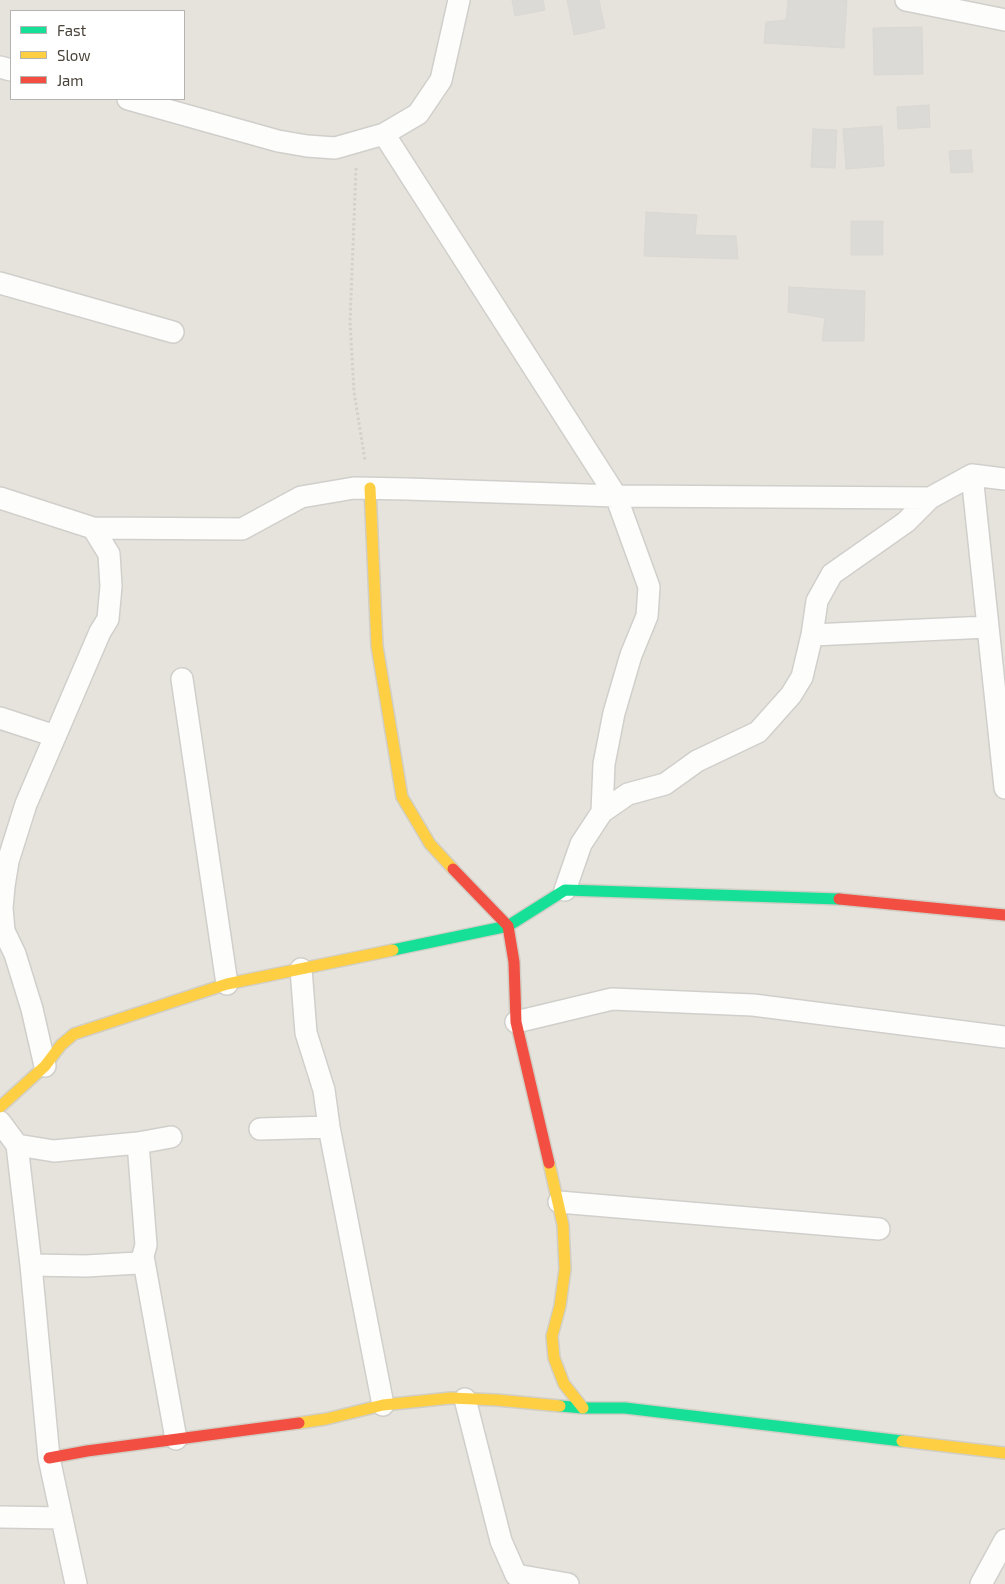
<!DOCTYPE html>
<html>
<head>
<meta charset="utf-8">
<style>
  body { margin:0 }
  #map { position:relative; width:1005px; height:1584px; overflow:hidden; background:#f3f1ed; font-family:"Exo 2",sans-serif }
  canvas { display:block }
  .legend { position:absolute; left:10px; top:10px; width:175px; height:90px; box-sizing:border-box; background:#fff; border:1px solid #b6b4b0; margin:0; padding:6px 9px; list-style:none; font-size:15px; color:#494339 }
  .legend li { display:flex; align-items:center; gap:10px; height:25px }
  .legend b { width:25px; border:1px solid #b6b4b0 }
</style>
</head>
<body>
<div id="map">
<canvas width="1005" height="1584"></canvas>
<ul class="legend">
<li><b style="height:6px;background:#16e098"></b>Fast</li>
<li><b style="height:6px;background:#ffcf43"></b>Slow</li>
<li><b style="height:6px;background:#f24e42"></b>Jam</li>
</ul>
</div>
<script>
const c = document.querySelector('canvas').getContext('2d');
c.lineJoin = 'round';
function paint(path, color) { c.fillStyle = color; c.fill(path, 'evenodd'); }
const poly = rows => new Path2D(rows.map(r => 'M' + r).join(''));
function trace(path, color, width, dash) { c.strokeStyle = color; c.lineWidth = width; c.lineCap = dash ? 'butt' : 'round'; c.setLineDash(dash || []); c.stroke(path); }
const residential = poly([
  [0,0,1005,0,1005,1584,0,1584],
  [11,11,184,11,184,99,11,99]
]);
const building = poly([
  [512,0,543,0,545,10,515,16,512,0],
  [567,0,599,0,605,28,574,35,567,0],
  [788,0,847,0,844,48,764,43,766,22,786,20,788,0],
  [922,27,923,74,874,75,873,28,922,27],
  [929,105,930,127,898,129,897,107,929,105],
  [882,126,884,166,846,169,843,129,882,126],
  [813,129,837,130,835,168,811,167,813,129],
  [971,150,973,172,951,173,949,151,971,150],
  [646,212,697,215,695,235,736,236,738,259,644,256,646,212],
  [851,221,883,221,883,255,851,255,851,221],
  [789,287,865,291,864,341,822,341,825,318,788,312,789,287]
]);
const path = poly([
  [356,168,350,322,354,392,365,460]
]);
const street = poly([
  [906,0,1005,20],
  [0,67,11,70],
  [128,99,278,141,307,146,335,148,384,134,418,114,441,80,459,0],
  [384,134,616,496,649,587,647,616,631,655,614,713,604,764,602,812],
  [0,283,173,332],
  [972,475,1005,788],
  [0,498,93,528,109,554,111,586,108,619,100,632,26,804,8,861,4,886,2,908,4,931,15,954,32,1009,45,1066],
  [93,528,242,529,301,497,354,488,407,489,616,496,930,498],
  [812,635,988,627],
  [182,679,227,984],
  [0,718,55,736],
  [565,890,581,844,602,812,628,794,665,784,697,761,758,732,791,695,802,677,812,635,817,601,832,574,906,522,930,498,972,475,1005,479],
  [301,969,306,1033,324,1090,329,1127,383,1405],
  [516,1022,612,999,753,1005,1005,1037],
  [0,1122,17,1145,31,1265,49,1458,76,1584],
  [260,1129,329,1127],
  [17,1145,54,1151,138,1143,171,1137],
  [559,1202,879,1229],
  [143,1256,176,1439],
  [31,1265,86,1266,138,1263,143,1256,146,1245,138,1143],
  [465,1399,501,1541,516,1575,568,1584],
  [0,1517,62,1518],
  [981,1584,1005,1540]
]);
const fast = poly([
  [393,950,508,926,565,890,839,899],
  [560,1406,583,1408,625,1408,902,1441]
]);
const slow = poly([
  [370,488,377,646,402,797,430,844,453,869],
  [0,1107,45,1066,61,1045,74,1034,227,984,393,950],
  [549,1163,563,1225,565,1269,560,1306,552,1336,554,1358,564,1384,583,1408],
  [299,1423,326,1419,383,1405,451,1398,497,1400,560,1406],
  [902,1441,1005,1453]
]);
const jam = poly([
  [453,869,508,926,514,962,516,1022,549,1163],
  [839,899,1005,915],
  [49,1458,87,1451,299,1423]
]);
paint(residential, '#e6e3dc');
paint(building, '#dcdad6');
trace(building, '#dbd8d3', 1);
trace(street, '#d1cfcb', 24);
trace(fast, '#d1cec5', 14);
trace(slow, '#d1cec5', 14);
trace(jam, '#d1cec5', 14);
trace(path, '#d3d1cb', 3, [2.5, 2.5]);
trace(street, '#fdfdfc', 21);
trace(fast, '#16e098', 11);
trace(slow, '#ffcf43', 11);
trace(jam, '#f24e42', 11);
</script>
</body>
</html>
